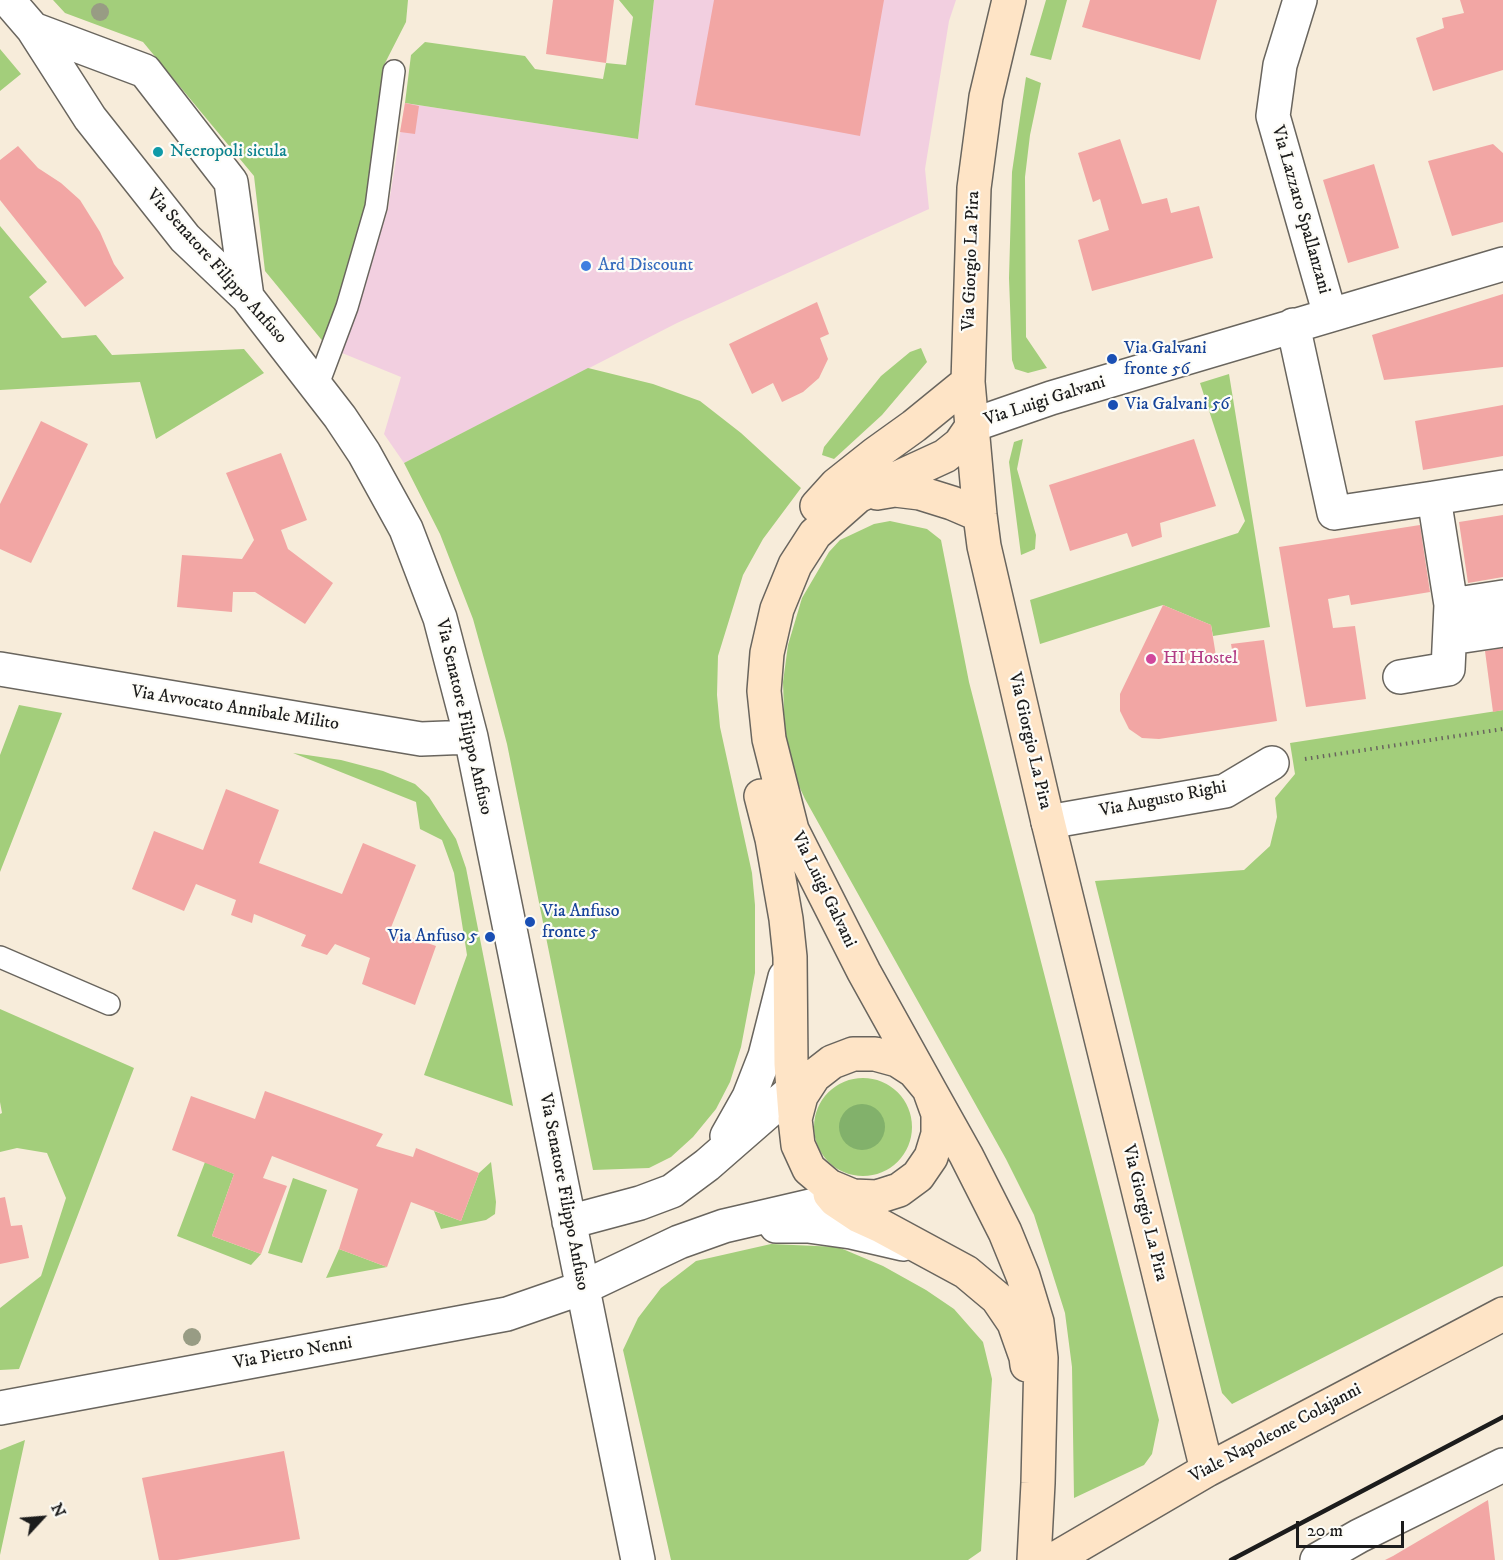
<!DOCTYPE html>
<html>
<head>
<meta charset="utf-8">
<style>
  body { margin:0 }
  #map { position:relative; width:1503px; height:1560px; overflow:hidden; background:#f7ecda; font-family:"IM FELL DW Pica",serif }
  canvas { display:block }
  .north { position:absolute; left:12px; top:1488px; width:60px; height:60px; -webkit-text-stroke:4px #fdfcf7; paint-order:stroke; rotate:64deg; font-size:16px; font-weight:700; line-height:24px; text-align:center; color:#1c1c1c }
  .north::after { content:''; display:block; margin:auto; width:21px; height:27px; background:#1c1c1c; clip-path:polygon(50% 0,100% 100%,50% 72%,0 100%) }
  .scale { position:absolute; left:1296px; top:1521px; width:108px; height:27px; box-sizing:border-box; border:3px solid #1c1c1c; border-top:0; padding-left:8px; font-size:18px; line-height:21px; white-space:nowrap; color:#1c1c1c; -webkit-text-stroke:4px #fdfcf7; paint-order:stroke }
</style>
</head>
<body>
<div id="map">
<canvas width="1503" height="1560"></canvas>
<div class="north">N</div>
<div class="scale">20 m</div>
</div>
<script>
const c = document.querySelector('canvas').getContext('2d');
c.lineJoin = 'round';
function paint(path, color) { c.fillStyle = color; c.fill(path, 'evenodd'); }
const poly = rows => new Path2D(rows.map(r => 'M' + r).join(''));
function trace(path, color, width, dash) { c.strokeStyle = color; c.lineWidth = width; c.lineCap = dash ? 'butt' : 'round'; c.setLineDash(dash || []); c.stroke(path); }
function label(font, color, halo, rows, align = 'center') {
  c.font = font + ' "IM FELL DW Pica",serif'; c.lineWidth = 4.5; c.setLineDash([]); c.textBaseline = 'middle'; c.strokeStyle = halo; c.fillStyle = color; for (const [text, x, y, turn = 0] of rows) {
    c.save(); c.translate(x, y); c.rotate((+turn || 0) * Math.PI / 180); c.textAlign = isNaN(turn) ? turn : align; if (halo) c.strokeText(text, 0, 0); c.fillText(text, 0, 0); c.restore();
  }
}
const built = poly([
  [654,0,956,0,949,21,925,169,929,209,677,323,404,463,384,434,401,377,342,353,388,209,405,103,638,139]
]);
const green = poly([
  [53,0,408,0,406,22,383,67,366,208,344,290,325,344,265,271,254,176,143,42,65,13],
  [619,0,654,0,638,139,405,103,411,55,425,42,525,56,535,69,603,79,606,63,626,65,633,17],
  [1046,0,1067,0,1051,60,1030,55],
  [0,49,21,74,0,91],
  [1026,77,1041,83,1030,135,1025,177,1026,337,1047,368,1028,373,1015,369,1012,360,1009,278,1012,172],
  [0,226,47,282,29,297,62,338,96,335,112,355,244,349,264,373,156,439,140,382,0,390],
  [921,348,927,362,882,415,834,459,822,455,824,447,881,376,910,352],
  [588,368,653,384,700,401,741,433,801,488,763,539,743,575,718,656,717,695,720,727,752,873,755,905,755,973,741,1047,730,1082,716,1109,693,1137,671,1157,649,1168,593,1170,507,744,493,691,473,619,440,534,404,463],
  [1229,374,1270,627,1213,636,1211,625,1163,605,1040,644,1030,600,1238,533,1245,521,1200,383],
  [1023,439,1017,469,1036,535,1035,549,1021,555,1009,462,1014,442],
  [890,521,927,529,941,540,969,682,1159,1420,1152,1454,1144,1465,1074,1498,1072,1367,1065,1313,1034,1215,1006,1159,805,799,793,773,785,742,783,682,788,645,802,598,829,552,840,540,874,524],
  [19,705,62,713,0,872,0,755],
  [1503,710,1503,1266,1232,1404,1222,1393,1095,881,1244,870,1270,846,1277,817,1275,798,1295,774,1290,743],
  [293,753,341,760,383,771,415,784,429,797,456,839,466,868,513,1106,424,1075,467,955,454,873,442,840,420,829,416,802],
  [0,1009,134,1068,19,1369,0,1370,0,1308,41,1276,66,1198,47,1153,17,1148,0,1152,0,1114,2,1113,0,1102],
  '814 1127a49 49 0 1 1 98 0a49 49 0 1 1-98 0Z',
  [205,1162,234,1174,212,1236,261,1254,251,1265,177,1236],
  [491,1162,496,1202,495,1214,486,1220,441,1229,434,1211,461,1221,479,1173],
  [293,1178,327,1190,302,1263,268,1253],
  [771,1244,838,1247,883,1266,926,1290,954,1309,983,1342,992,1379,981,1551,968,1560,671,1560,623,1350,638,1318,661,1288,696,1261],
  [339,1249,387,1267,326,1278],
  [25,1440,0,1555,0,1450]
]);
const forest = poly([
  '839 1127a23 23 0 1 1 46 0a23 23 0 1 1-46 0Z'
]);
const building = poly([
  [553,0,614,0,606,63,546,54],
  [714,0,884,0,860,136,695,105],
  [1090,0,1217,0,1200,60,1082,27],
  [1460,0,1503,0,1503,70,1433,91,1416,38,1444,28,1442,18,1464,13],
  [405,103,419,106,415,134,400,132],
  [1120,139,1142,204,1167,198,1171,213,1199,206,1213,258,1092,291,1078,240,1109,230,1100,199,1093,202,1078,153],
  [1493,144,1503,153,1503,222,1452,236,1428,161],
  [18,146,38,168,61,183,80,200,100,232,114,264,124,278,85,307,0,200,0,160],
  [1374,164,1399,248,1348,263,1323,180],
  [1503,294,1503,367,1384,380,1372,335],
  [817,302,829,334,820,338,828,359,819,378,803,392,782,402,773,383,752,394,729,344],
  [1503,405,1503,456,1423,470,1415,421],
  [41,421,88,444,31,563,0,549,0,504],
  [1194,439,1216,506,1160,523,1162,537,1132,547,1127,533,1070,551,1049,485],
  [281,453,307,520,281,530,288,549,333,583,305,624,255,592,233,592,232,612,177,607,182,555,242,559,254,540,226,473],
  [1503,515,1503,577,1468,583,1459,522],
  [1420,525,1430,592,1351,605,1349,595,1328,599,1333,628,1355,626,1366,699,1306,707,1279,547],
  [1163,605,1211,625,1216,656,1233,655,1231,644,1264,640,1277,721,1159,739,1142,738,1129,729,1120,711,1120,694],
  [1503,648,1503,710,1493,712,1485,651],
  [226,789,279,810,259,863,342,894,363,843,416,865,390,930,436,946,415,1005,362,984,370,958,335,944,327,955,301,946,306,935,254,914,252,923,231,915,236,900,196,884,184,911,132,889,154,831,203,850],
  [265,1091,383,1134,376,1146,413,1157,416,1148,479,1173,461,1221,411,1202,387,1267,339,1249,358,1189,272,1156,263,1178,287,1186,261,1254,212,1236,234,1174,172,1150,191,1096,255,1119],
  [5,1197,11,1226,22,1225,29,1258,0,1264,0,1198],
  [284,1451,300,1539,177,1560,159,1560,142,1478],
  [1488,1500,1495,1560,1385,1560,1393,1556]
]);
const path = poly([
  [1305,759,1503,729]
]);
const lane = poly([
  [317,387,347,307,376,207,394,71],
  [0,957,109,1004]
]);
const street = poly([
  [8,0,33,29,90,118,185,238,247,297,340,417,364,453,406,529,440,618,471,737,638,1560],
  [1300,0,1280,65,1273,116,1330,315],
  [33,29,145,71,231,182,247,297],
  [1293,325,1334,513,1434,498,1451,605],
  [973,425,1051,398,1503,264],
  [1434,498,1503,487],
  [1450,638,1503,630],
  [0,669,421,739,471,737],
  [1400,677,1448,669,1451,605,1503,597],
  [1048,822,1225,791,1272,763],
  [727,1136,749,1097,765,1056,785,977],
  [569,1222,640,1203,672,1191,707,1165,793,1090,813,1077],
  [776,1226,808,1226,851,1232,903,1244],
  [0,1408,507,1314,582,1288,679,1242,724,1226,853,1196],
  [1317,1560,1359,1536,1503,1465]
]);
const secondary = poly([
  [1009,0,986,97,974,188,968,382,980,515,984,546,1048,822,1207,1470],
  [973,425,960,444,945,456,858,496,815,534,795,565,777,609,767,653,764,691,769,739,792,830,864,972,929,1089,938,1114,938,1134,931,1157,918,1176,899,1190,877,1197,853,1196,829,1186,809,1169,798,1145,795,1119,801,1096,814,1076,832,1062,853,1054,875,1054,897,1060,914,1071,929,1089,966,1155,1005,1232,1023,1276,1037,1322,1041,1358,1038,1483,1034,1560],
  [877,493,895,490,920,493,952,503,980,515],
  [817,506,836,485,875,454,914,426,968,382],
  [761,796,772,839,786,919,790,957,791,1064,795,1114],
  [830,1194,835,1200,859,1216,881,1226,966,1272,997,1298,1014,1323,1026,1357,1027,1365],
  [1053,1560,1207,1470,1503,1314]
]);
const rail = poly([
  [1231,1560,1503,1417]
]);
const trees = [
  [100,12],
  [192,1337]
];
const markers = [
  [158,152,6,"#0f9aa8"],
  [586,266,6,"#3f7fe0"],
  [1112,359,6,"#1a4fb4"],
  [1113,405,6,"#1a4fb4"],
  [1151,659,6,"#d1479c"],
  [530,922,6,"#1a4fb4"],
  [490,937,6,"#1a4fb4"]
];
const cultureNames = [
  ["Necropoli sicula",170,152]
];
const streetNames = [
  ["Via Lazzaro Spallanzani",1300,210,74],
  ["Via Giorgio La Pira",972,261,-88],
  ["Via Senatore Filippo Anfuso",216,267,48],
  ["Via Luigi Galvani",1045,402,-18],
  ["Via Avvocato Annibale Milito",235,709,9],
  ["Via Senatore Filippo Anfuso",463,717,77],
  ["Via Giorgio La Pira",1029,741,77],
  ["Via Augusto Righi",1163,800,-11],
  ["Via Luigi Galvani",823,890,64],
  ["Via Senatore Filippo Anfuso",563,1192,79],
  ["Via Giorgio La Pira",1144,1213,76],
  ["Via Pietro Nenni",293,1354,-10],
  ["Viale Napoleone Colajanni",1276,1434,-28]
];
const shopNames = [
  ["Ard Discount",598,266]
];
const transitNames = [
  ["Via Galvani",1124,349],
  ["fronte 56",1124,370],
  ["Via Galvani 56",1125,405],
  ["Via Anfuso",542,912],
  ["fronte 5",542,933],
  ["Via Anfuso 5",478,937,"right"]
];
const hotelNames = [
  ["HI Hostel",1163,659]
];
paint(built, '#f2cfe0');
paint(green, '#a3ce7b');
paint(forest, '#82b16b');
paint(building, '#f2a6a4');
trace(lane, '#69655e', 24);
trace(street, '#69655e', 36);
trace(secondary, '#69655e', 36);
trace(path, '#69655e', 4, [1.5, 4.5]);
trace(lane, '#fff', 21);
trace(street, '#fff', 33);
trace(secondary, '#fee4c6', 33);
trace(rail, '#1c1c1c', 4.5);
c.fillStyle = '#989c84';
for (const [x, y] of trees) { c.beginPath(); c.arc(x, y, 9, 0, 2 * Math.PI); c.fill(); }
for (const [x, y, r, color] of markers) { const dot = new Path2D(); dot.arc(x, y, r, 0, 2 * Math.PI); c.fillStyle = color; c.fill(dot); trace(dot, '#fdfcf7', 2); }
label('18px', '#0d838f', '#fdfcf7', cultureNames, 'left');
label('18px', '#1c1c1c', '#fdfcf7', streetNames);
label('18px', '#366cbe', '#fdfcf7', shopNames, 'left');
label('18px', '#164399', '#fdfcf7', transitNames, 'left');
label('18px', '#b23c85', '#fdfcf7', hotelNames, 'left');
</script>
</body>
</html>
